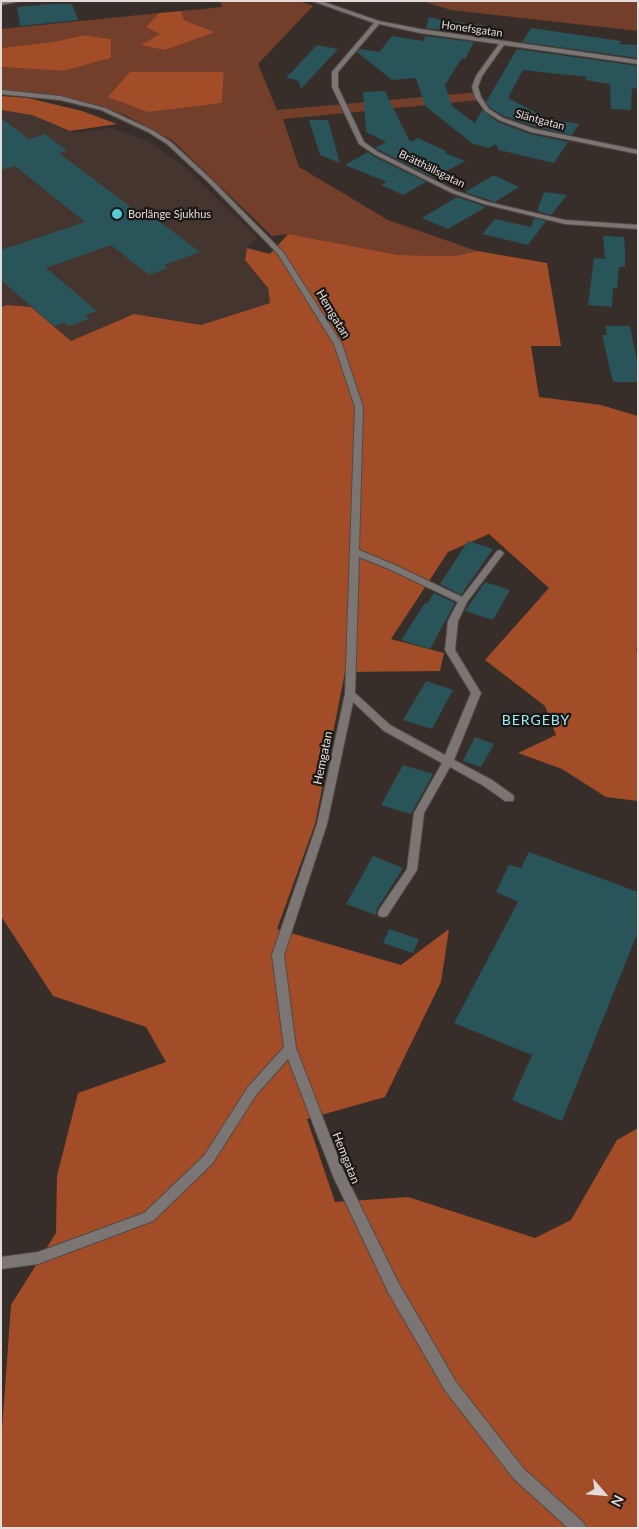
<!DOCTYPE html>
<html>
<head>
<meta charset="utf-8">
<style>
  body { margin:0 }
  #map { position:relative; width:639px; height:1529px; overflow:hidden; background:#372e2a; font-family:Lato,sans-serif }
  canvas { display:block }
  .frame { position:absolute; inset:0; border:2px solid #e2dbd9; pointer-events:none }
  .north { position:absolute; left:579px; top:1469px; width:50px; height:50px; -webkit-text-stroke:4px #1b1715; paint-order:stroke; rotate:117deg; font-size:14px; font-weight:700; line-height:20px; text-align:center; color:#e2dbd9 }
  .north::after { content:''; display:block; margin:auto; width:18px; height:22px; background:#e2dbd9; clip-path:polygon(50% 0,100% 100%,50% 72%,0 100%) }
</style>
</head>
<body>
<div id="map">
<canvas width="639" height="1529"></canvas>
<div class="frame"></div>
<div class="north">N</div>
</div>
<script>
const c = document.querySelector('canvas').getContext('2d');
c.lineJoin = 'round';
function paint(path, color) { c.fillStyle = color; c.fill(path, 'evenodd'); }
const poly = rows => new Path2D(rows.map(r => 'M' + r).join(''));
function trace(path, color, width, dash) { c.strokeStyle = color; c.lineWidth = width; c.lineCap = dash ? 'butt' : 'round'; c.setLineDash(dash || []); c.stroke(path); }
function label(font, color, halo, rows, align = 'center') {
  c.font = font + ' Lato,sans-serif'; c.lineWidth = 4.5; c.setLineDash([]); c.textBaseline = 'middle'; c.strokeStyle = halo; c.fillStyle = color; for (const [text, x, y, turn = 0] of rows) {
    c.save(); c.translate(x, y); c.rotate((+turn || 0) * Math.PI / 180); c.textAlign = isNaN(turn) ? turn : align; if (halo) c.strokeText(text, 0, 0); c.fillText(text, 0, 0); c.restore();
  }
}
const built = poly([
  [1,110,32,115,74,133,112,128,148,141,187,169,257,238,247,248,245,260,268,289,270,303,201,325,134,314,71,341,31,307,7,305,1,307]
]);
const green = poly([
  [220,1,299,1,313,6,258,64,277,110,480,92,479,100,283,119,299,167,388,220,477,251,455,256,399,255,288,234,272,236,173,141,127,116,104,107,60,96,1,90,1,67,63,71,111,58,111,39,84,35,53,42,1,48,1,29,159,13,146,27,215,32,184,20,181,11,222,7],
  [224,72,222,103,200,105],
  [421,1,638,1,638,31,451,10]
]);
const forest = poly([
  [181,11,184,20,215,32,165,50,141,45,160,34,146,27,159,13],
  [84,35,111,39,111,58,63,71,1,67,1,48,53,42],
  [130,72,224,72,222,103,148,112,108,97],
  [1,96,28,98,82,111,117,124,70,131,32,115,1,110],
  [288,234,399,255,455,256,477,251,547,263,561,346,531,346,539,397,601,405,638,416,638,645,636,650,638,655,638,801,606,797,562,769,518,753,556,735,545,706,485,660,549,588,489,534,448,552,391,639,444,653,440,671,345,672,315,824,277,929,401,965,449,929,441,982,385,1097,307,1119,335,1202,408,1197,535,1238,571,1220,617,1140,638,1128,638,1528,1,1528,1,1443,11,1305,56,1233,57,1176,78,1093,166,1062,146,1027,53,996,1,916,1,307,7,305,31,307,71,341,134,314,201,325,270,303,268,288,245,260,247,248,270,254]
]);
const building = poly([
  [50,4,72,4,78,20,20,26,17,7],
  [429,17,440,20,483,25,478,35,426,28],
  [531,28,621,41,619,44,638,45,638,58,522,42],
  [392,36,424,41,425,36,474,42,465,59,462,58,445,85,452,106,475,123,482,110,498,122,530,134,568,142,554,163,499,150,496,144,489,148,473,144,425,106,416,78,392,80,357,52,360,49,379,52],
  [317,45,338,49,301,89,298,80,286,78],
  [517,49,638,66,638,89,632,88,631,110,611,109,610,84,585,80,587,77,523,70,508,98,546,118,579,124,572,135,536,127,504,116,490,108,486,102],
  [385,91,410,142,418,138,446,151,445,153,465,161,434,178,375,148,386,142,366,132,363,92],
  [1,118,29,139,45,134,67,151,59,153,149,221,156,219,200,252,164,265,168,268,149,275,111,245,46,268,97,311,85,315,89,319,69,326,65,323,54,326,1,280,1,250,85,222,15,166,1,170],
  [309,120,328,120,340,163,320,155],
  [368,152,373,156,426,182,403,195,381,185,387,182,345,165],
  [494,175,519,187,495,202,465,192],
  [544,192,567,195,551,215,537,211],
  [457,197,486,207,448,229,422,218],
  [534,218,546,221,528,245,482,234,495,219,531,227],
  [603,236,624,237,625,250,625,267,619,267,617,288,613,288,612,307,588,305,594,258,605,259],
  [605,326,630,326,638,366,638,382,613,382,602,335,607,335],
  [468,541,493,549,461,595,440,584],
  [485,582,510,590,493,620,465,611],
  [434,593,455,603,430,649,401,640,425,603,427,604],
  [426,681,453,690,432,729,403,720],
  [475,737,494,744,481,767,463,761],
  [403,765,433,774,411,814,381,805],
  [529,852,638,892,638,932,562,1121,512,1100,532,1055,454,1023,518,902,496,892,509,865,521,868],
  [373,856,403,868,377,909,376,915,346,904],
  [389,929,419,939,413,953,383,943]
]);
const minor = poly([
  [1,1,22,1,1,5,1,1],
  [312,1,321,1,379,21,420,29,638,60,638,64,504,45,482,76,478,87,481,97,489,109,503,118,535,129,638,150,638,154,531,132,499,120,485,111,475,97,472,87,476,76,499,44,420,33,379,24,338,72,338,87,364,142,378,152,456,191,488,202,565,220,638,225,638,229,565,224,484,204,452,193,374,154,359,144,332,87,332,72,374,23,312,1],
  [1,90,60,96,105,108,152,130,171,142,212,180,283,252,342,344,363,407,359,550,395,565,462,597,497,551,500,550,504,553,467,602,458,621,455,650,481,693,454,760,492,780,513,795,514,798,513,801,505,801,484,786,450,767,424,813,417,870,387,916,383,917,379,916,378,913,379,910,407,869,414,813,442,763,384,731,353,702,327,824,284,955,296,1048,343,1170,398,1282,456,1382,524,1469,584,1523,586,1528,568,1528,514,1479,446,1392,388,1292,333,1176,288,1059,256,1095,212,1164,153,1221,38,1264,1,1269,1,1257,38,1252,144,1213,204,1156,248,1087,284,1047,272,955,317,824,345,694,355,407,334,344,278,254,208,182,167,144,148,132,101,110,60,100,1,94,1,90],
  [359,557,389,569,458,602,448,621,445,650,471,693,445,755,390,725,355,693,359,557]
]);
const markers = [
  [117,214,6,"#53cbdb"]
];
const farStreetnames = [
  ["Honefsgatan",472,29,8],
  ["Släntgatan",540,120,15],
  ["Brätthällsgatan",432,169,26]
];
const farPoinames = [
  ["Borlänge Sjukhus",128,214]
];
const streetNames = [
  ["Hemgatan",333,314,59],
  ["Hemgatan",323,758,-78],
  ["Hemgatan",346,1158,68]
];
const neighbourhoodNames = [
  ["BERGEBY",536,720]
];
paint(built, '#45352f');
paint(green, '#743f2a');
paint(forest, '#a24c28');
paint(building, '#28545a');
trace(minor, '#524a46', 2);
paint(minor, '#7b7674');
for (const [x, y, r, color] of markers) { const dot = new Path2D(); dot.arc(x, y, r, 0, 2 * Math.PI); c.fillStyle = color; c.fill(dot); trace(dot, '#1b1715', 2); }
label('11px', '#e2dbd9', '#1b1715', farStreetnames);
label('11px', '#e2dbd9', '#1b1715', farPoinames, 'left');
label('12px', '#e2dbd9', '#1b1715', streetNames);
c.letterSpacing = '1px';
label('14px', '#9eeefa', '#1b1715', neighbourhoodNames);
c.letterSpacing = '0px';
</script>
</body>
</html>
